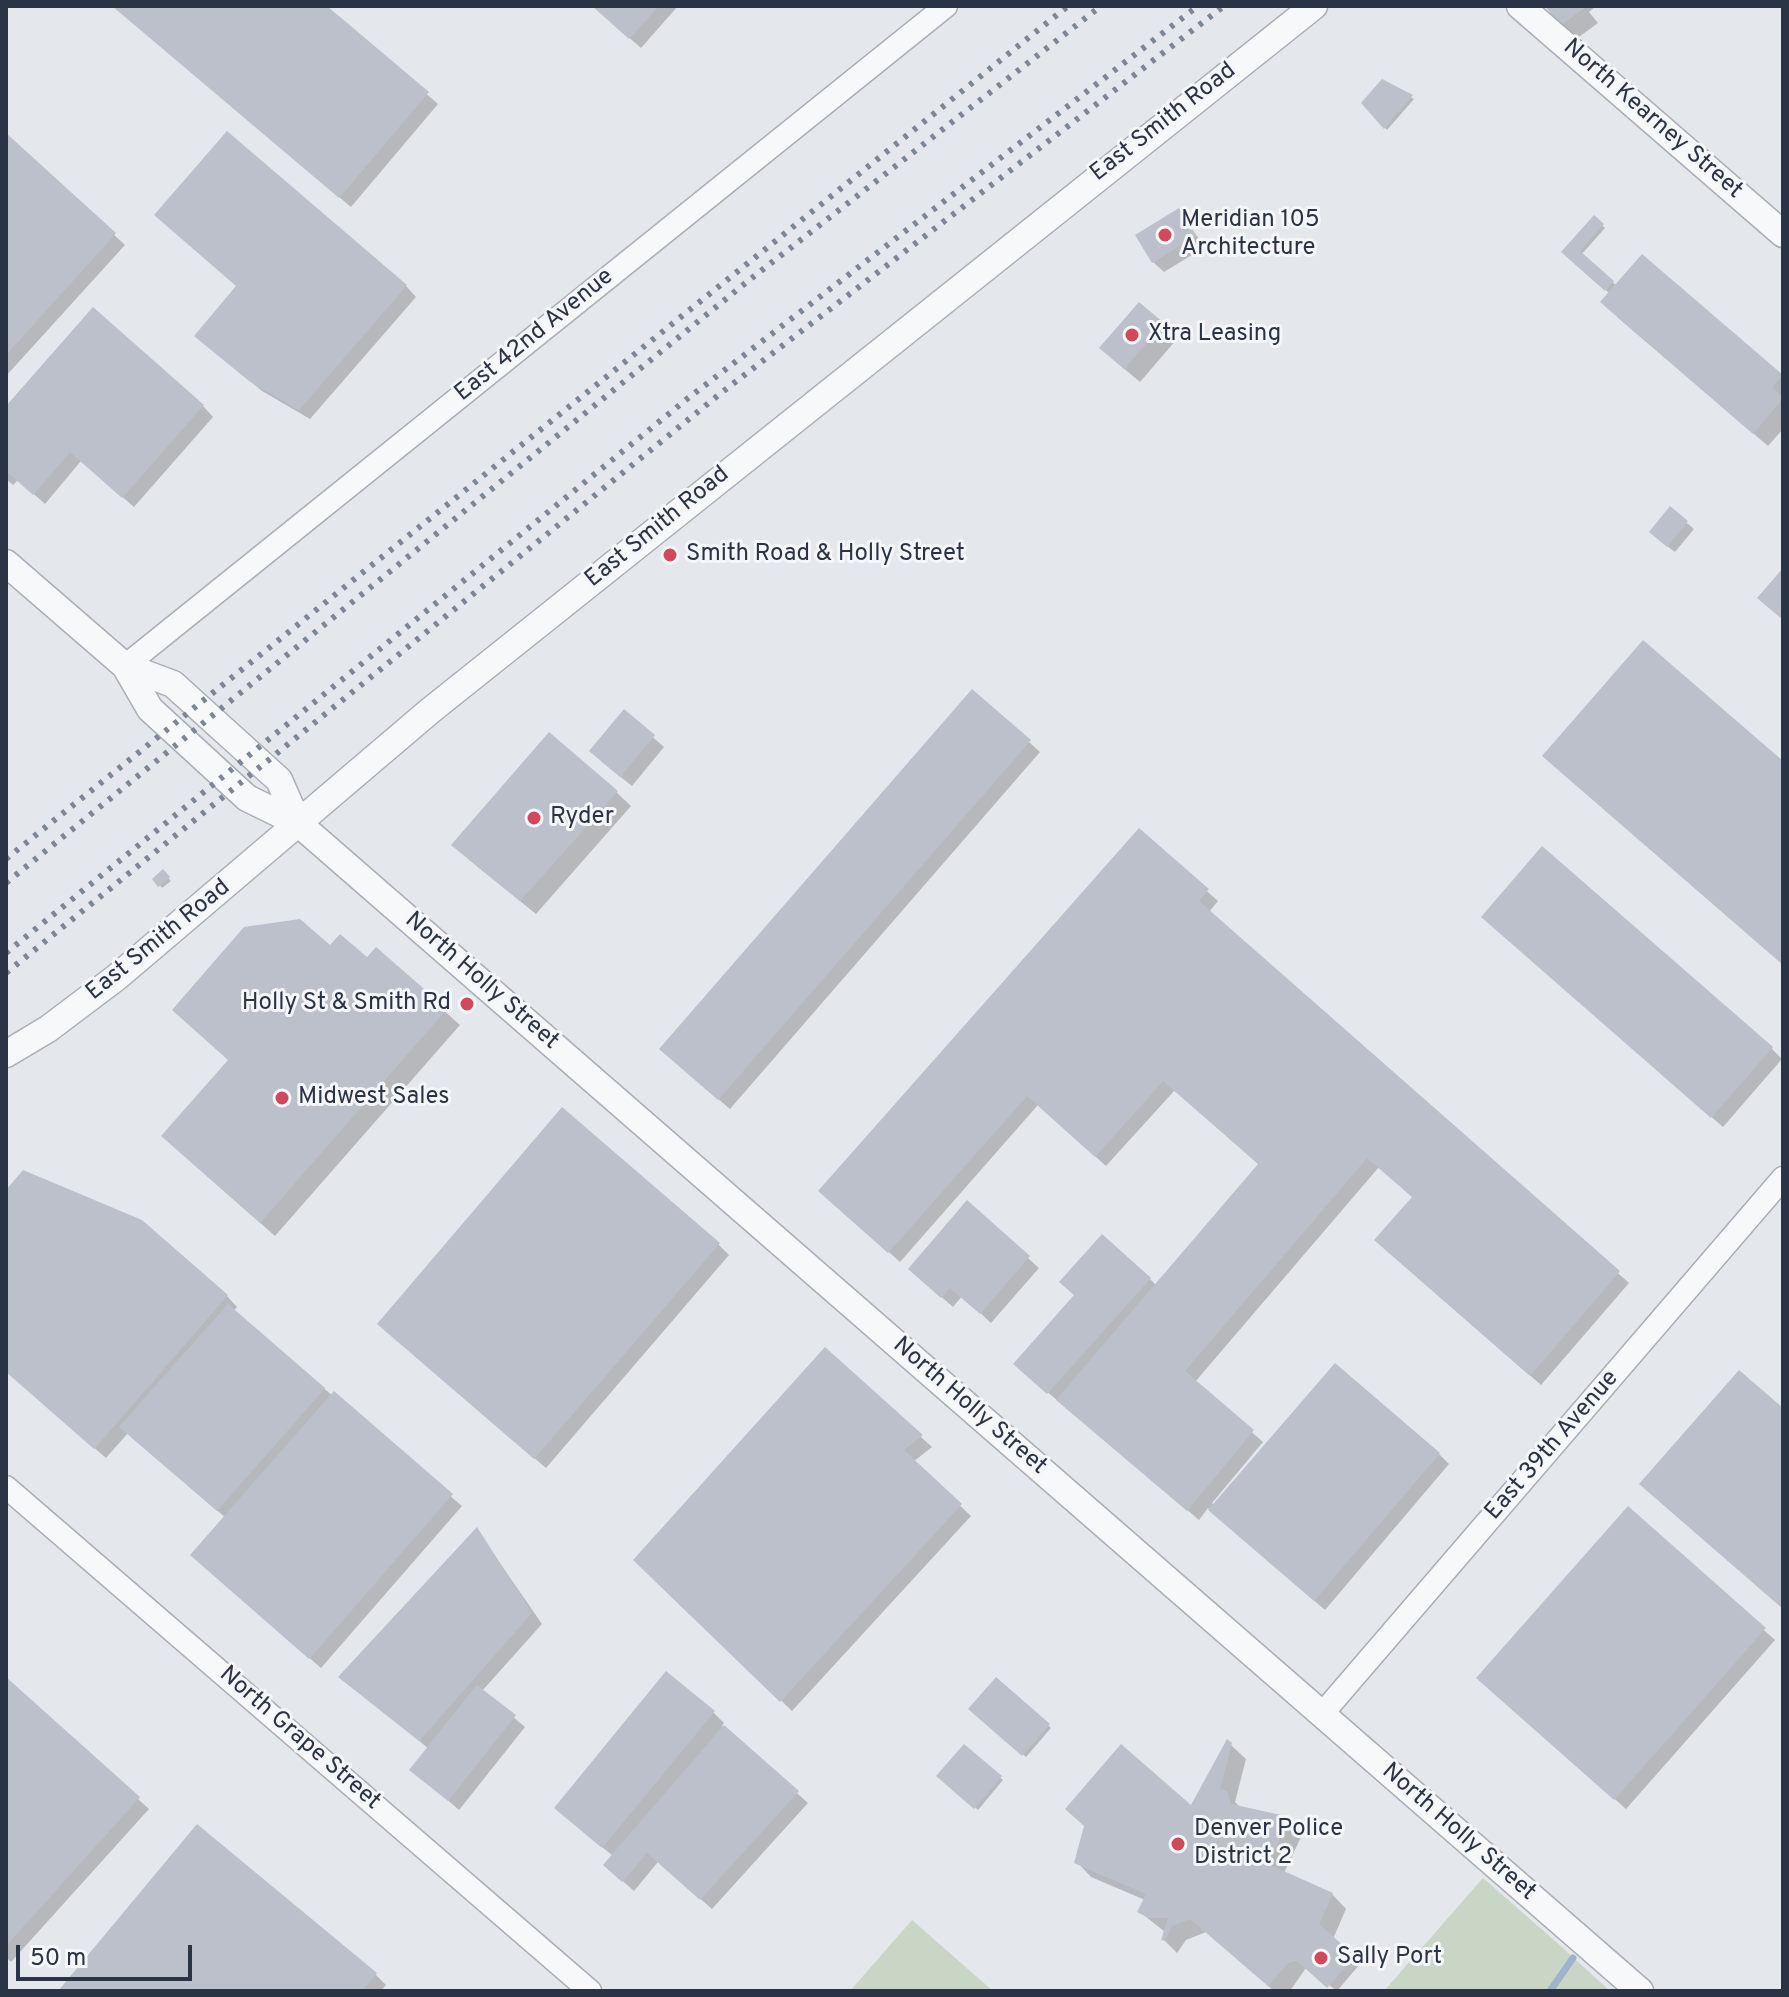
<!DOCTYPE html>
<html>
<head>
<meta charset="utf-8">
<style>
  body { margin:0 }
  #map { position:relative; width:1789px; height:1997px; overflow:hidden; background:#e4e7ec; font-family:Overpass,sans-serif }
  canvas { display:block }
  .frame { position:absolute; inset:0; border:8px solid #2b3445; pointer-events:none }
  .scale { position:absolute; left:16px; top:1945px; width:176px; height:36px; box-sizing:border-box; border:4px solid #2b3445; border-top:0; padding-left:10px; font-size:24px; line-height:28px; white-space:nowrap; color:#2b3445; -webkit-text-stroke:6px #f4f6f9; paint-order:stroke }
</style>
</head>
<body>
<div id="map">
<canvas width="1789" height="1997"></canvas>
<div class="frame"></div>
<div class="scale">50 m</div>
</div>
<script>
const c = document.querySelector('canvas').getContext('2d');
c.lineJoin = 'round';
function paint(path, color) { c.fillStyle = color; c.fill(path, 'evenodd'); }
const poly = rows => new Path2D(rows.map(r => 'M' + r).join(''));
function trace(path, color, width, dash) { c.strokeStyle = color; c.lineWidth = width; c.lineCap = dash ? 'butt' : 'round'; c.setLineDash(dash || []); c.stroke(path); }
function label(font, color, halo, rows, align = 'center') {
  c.font = font + ' Overpass,sans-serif'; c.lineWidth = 6; c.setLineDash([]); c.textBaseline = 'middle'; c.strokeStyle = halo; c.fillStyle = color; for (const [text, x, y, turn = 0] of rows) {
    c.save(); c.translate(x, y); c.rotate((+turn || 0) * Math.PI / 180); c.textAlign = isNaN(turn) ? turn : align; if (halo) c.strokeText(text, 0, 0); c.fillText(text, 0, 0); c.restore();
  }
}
const green = poly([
  [1483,1878,1554,1940,1610,1991,1384,1991],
  [912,1920,993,1991,850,1991]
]);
const shadow = poly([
  [113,6,324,6,438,104,351,207],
  [593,6,678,6,641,48],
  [1547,6,1596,6,1589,12,1598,23,1576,39],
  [1382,81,1414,99,1387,130,1364,103],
  [6,136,125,245,6,376],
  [1178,210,1205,247,1164,272,1153,262],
  [1594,218,1605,228,1581,255,1617,286,1642,257,1783,378,1783,429,1768,446,1617,317,1610,294,1564,252],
  [406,286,416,297,310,419,262,391,196,336],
  [1162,325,1177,339,1140,382,1116,362],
  [203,406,213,417,134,507,81,461,45,504,18,480,13,485,6,479,6,409],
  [1670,509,1694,529,1675,552,1658,539],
  [624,712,664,747,632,786,602,762],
  [1029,742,1040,752,730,1109,672,1059],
  [616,792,631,806,536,914,468,859],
  [1139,831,1218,901,1209,912,1629,1283,1541,1385,1387,1251,1414,1197,1379,1167,1195,1382,1263,1442,1212,1503,1215,1506,1439,1454,1449,1464,1325,1610,1208,1508,1199,1520,1026,1374,1076,1296,1150,1279,1157,1286,1260,1165,1175,1090,1106,1166,1038,1105,900,1262,832,1201],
  [163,872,171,881,162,888,155,879],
  [1494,927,1771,1048,1782,1059,1723,1127],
  [330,948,367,960,376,950,460,1025,275,1236,178,1150,230,1060],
  [6,1193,227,1296,237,1307,233,1311,462,1506,321,1668,203,1566,226,1518,128,1433,106,1458,6,1371],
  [967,1203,1039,1268,991,1323,962,1296,953,1307,921,1279],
  [718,1244,729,1255,546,1468,390,1334],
  [825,1350,932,1447,913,1462,971,1516,792,1711,636,1560],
  [1628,1509,1775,1640,1626,1809,1490,1688],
  [477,1530,542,1624,482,1691,525,1727,459,1810,420,1776,429,1749,341,1677],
  [667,1674,714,1713,724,1723,722,1726,808,1803,712,1909,658,1862,634,1891,616,1875,613,1856,567,1818],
  [6,1679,149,1809,11,1962,6,1957],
  [997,1680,1051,1728,1026,1757,971,1709],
  [1231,1745,1246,1759,1235,1802,1242,1809,1289,1819,1303,1833,1284,1873,1332,1894,1346,1909,1333,1939,1360,1964,1337,1991,1306,1968,1290,1991,1274,1991,1206,1932,1186,1940,1177,1953,1163,1939,1165,1932,1140,1912,1145,1900,1091,1877,1077,1862,1191,1808],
  [964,1747,1003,1780,978,1810,939,1776],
  [375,1974,386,1985,381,1991,61,1991]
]);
const stream = poly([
  [1550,1991,1573,1958]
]);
const building = poly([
  [112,6,327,6,429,92,339,198],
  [592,6,659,6,629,39],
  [1545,6,1587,6,1560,26],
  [1382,79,1413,95,1384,129,1361,103],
  [227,131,407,285,299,410,249,381,194,336,236,286,154,215],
  [6,133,116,233,6,355],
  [1179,208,1196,236,1152,263,1135,235],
  [1594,215,1604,224,1580,251,1614,281,1605,291,1561,252],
  [1642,254,1783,375,1772,387,1783,398,1753,434,1600,302],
  [1139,302,1164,323,1124,369,1099,348],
  [93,307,204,405,122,498,70,452,33,495,6,471,6,406],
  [1670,506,1688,521,1667,547,1649,532],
  [1783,568,1783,620,1757,598],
  [1643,640,1783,761,1783,965,1542,756],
  [972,689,1031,740,718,1100,659,1049],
  [624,709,655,735,620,777,589,751],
  [549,732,618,791,520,901,451,845],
  [1139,828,1209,889,1199,901,1620,1271,1530,1376,1374,1240,1412,1197,1367,1158,1185,1371,1254,1430,1187,1511,1056,1400,1258,1164,1163,1081,1095,1157,1027,1096,888,1253,818,1191],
  [1542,846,1773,1047,1711,1118,1481,917],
  [163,869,170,877,158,887,152,879],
  [300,919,330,945,340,934,367,957,376,947,447,1009,260,1223,161,1136,228,1060,172,1010,244,927],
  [562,1107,720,1243,534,1459,377,1324],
  [23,1170,142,1220,228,1295,94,1449,6,1372,6,1190],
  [967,1200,1030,1256,980,1314,950,1288,941,1298,908,1269],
  [1102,1234,1151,1278,1047,1394,1013,1364,1074,1295,1059,1282],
  [228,1304,325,1388,217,1511,119,1427],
  [825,1347,923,1435,904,1450,962,1504,780,1702,633,1560],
  [1335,1363,1440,1453,1314,1601,1208,1510],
  [1739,1370,1783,1408,1783,1609,1639,1484],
  [334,1391,453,1494,309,1659,190,1555],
  [1628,1506,1766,1628,1614,1800,1476,1678],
  [477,1527,532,1613,419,1741,338,1677],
  [666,1671,715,1711,602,1848,554,1808],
  [6,1677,140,1797,6,1946],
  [996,1677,1050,1724,1022,1756,968,1709],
  [477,1685,516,1715,448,1801,409,1770],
  [724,1725,799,1791,700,1900,647,1853,622,1882,603,1865],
  [1227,1739,1232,1743,1220,1789,1227,1791,1231,1804,1290,1817,1268,1864,1333,1893,1319,1924,1355,1956,1327,1988,1297,1961,1288,1963,1268,1986,1190,1919,1172,1926,1165,1941,1161,1940,1168,1918,1149,1918,1137,1912,1146,1894,1074,1863,1084,1826,1065,1809,1121,1744,1191,1805],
  [964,1744,1002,1776,974,1809,936,1776],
  [197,1824,377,1973,362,1991,58,1991]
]);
const minor = poly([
  [125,666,946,6],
  [6,1487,590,1991],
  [1322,1714,1783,1178]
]);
const tertiary = poly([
  [1520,6,1783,234],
  [6,563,125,666,150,709,247,798,298,823,1640,1991],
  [125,666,173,684,279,780,298,823],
  [6,1054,48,1029,117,977,431,710,1314,6]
]);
const rail = poly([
  [6,859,1068,6],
  [6,883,748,281,1101,6],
  [6,953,687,399,1198,6],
  [6,973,721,393,1224,6]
]);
const markers = [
  [1165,235,8,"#d1495b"],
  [1132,335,8,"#d1495b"],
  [670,555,8,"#d1495b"],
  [534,818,8,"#d1495b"],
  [467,1004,8,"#d1495b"],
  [282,1098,8,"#d1495b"],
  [1178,1844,8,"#d1495b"],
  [1321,1958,8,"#d1495b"]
];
const streetNames = [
  ["North Kearney Street",1652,120,41],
  ["East Smith Road",1164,123,-38],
  ["East 42nd Avenue",535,336,-39],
  ["East Smith Road",658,528,-39],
  ["East Smith Road",159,941,-39],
  ["North Holly Street",481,982,41],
  ["North Holly Street",969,1407,41],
  ["East 39th Avenue",1553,1446,-49],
  ["North Grape Street",299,1739,41],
  ["North Holly Street",1458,1833,41]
];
const poiNames = [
  ["Meridian 105",1181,221],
  ["Architecture",1181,249],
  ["Xtra Leasing",1148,335],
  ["Smith Road & Holly Street",686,555],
  ["Ryder",550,818],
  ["Holly St & Smith Rd",451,1004,"right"],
  ["Midwest Sales",298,1098],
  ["Denver Police",1194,1830],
  ["District 2",1194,1858],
  ["Sally Port",1337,1958]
];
paint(green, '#c9d6c5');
paint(shadow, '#0003');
trace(stream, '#9fb4cc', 7);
paint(building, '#bbc0ca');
trace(minor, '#a9aeb7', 25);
trace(tertiary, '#a9aeb7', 29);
trace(minor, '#f7f8fa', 22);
trace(tertiary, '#f7f8fa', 26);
trace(rail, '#7d8696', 6, [4, 8]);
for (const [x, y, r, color] of markers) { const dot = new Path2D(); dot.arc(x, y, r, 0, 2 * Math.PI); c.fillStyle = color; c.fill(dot); trace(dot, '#f4f6f9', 3); }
label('24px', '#2b3445', '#f4f6f9', streetNames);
label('24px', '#2b3445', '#f4f6f9', poiNames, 'left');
</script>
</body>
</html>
